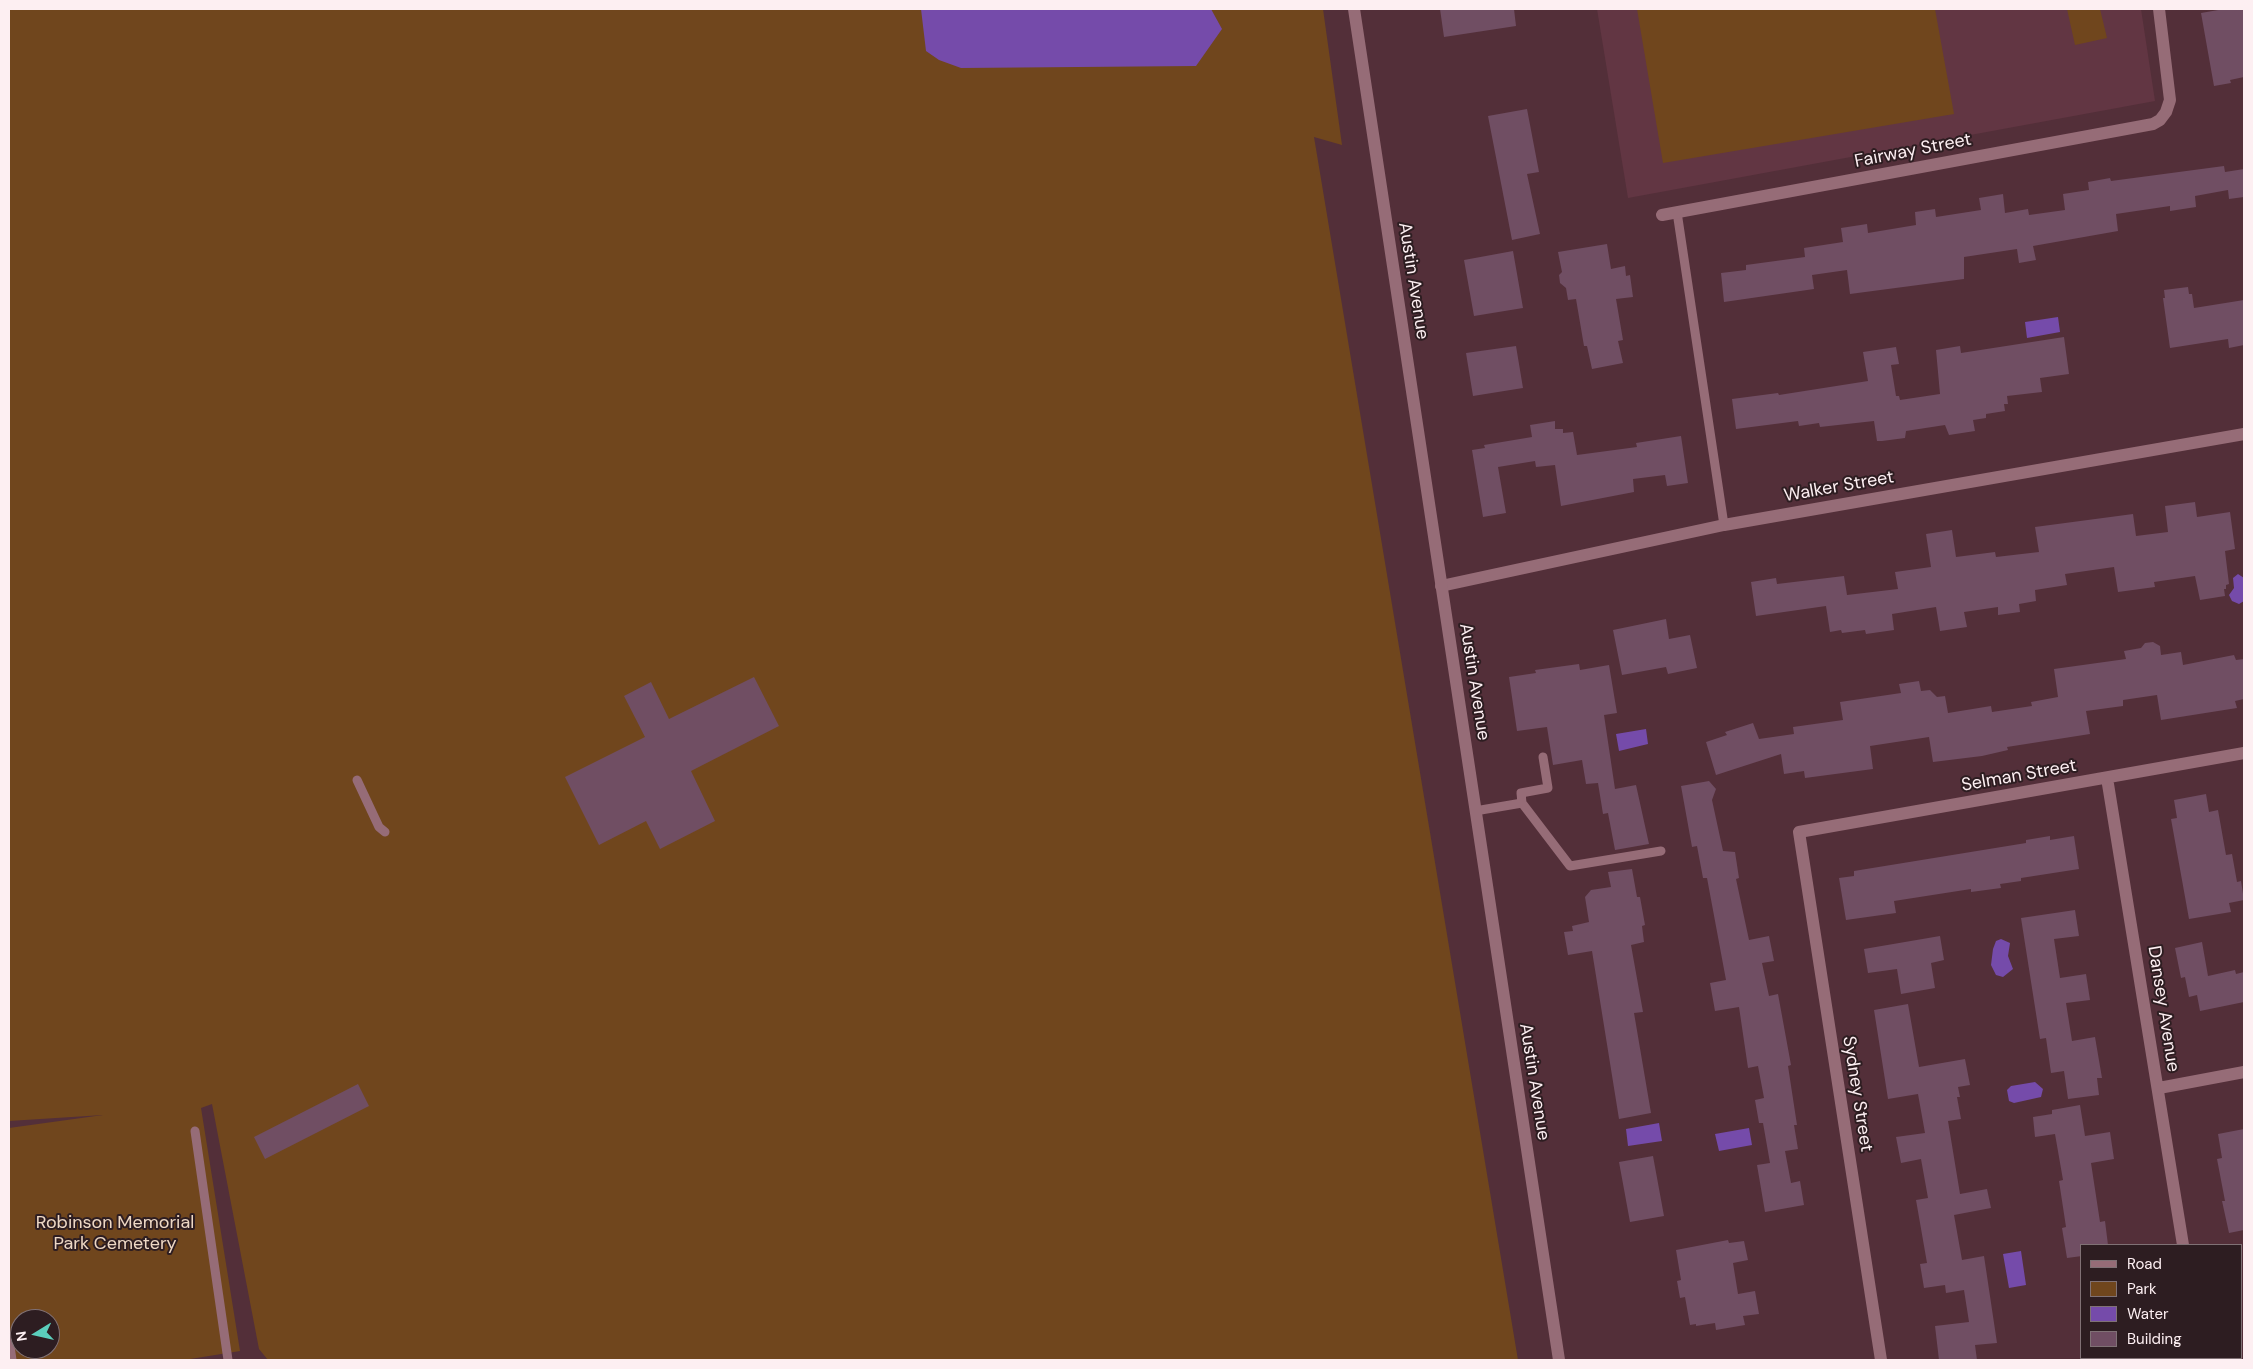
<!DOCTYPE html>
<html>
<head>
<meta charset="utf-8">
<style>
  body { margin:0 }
  #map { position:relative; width:2253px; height:1369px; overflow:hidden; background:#532f39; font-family:"DM Sans",sans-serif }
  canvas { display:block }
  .frame { position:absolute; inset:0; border:10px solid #fdeff2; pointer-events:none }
  .legend { position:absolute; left:2080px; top:1244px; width:162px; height:115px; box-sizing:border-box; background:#2d1d21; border:1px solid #807175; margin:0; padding:6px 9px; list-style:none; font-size:15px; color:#fdeff2 }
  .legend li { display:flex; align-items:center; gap:10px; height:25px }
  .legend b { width:25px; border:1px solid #807175 }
  .north { position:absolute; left:10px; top:1309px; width:50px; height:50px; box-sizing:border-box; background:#2d1d21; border:1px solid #807175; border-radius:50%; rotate:261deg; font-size:14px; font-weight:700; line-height:20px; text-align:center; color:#fdeff2 }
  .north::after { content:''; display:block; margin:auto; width:18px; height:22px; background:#5bcebc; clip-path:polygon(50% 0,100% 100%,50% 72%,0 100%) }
</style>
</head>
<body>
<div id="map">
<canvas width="2253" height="1369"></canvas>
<div class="frame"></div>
<ul class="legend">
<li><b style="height:6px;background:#966c77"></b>Road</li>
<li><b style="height:14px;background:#70461d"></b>Park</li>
<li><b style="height:14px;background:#754baa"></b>Water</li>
<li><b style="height:14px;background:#704e63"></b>Building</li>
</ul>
<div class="north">N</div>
</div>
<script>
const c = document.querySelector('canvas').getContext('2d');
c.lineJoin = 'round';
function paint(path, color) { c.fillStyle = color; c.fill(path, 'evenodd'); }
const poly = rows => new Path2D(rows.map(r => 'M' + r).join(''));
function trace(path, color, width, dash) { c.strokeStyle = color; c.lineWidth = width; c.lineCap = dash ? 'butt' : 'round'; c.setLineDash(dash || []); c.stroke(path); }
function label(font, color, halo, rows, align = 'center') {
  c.font = font + ' "DM Sans",sans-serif'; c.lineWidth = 4; c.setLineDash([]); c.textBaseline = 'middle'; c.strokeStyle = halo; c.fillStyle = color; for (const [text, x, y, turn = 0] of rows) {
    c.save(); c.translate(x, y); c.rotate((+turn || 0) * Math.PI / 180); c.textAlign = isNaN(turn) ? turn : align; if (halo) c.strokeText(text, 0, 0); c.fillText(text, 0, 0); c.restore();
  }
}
const built = poly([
  [1597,9,2141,9,2155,101,1628,198]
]);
const green = poly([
  [9,9,1323,9,1342,145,1314,137,1518,1360,268,1360,259,1349,212,1104,201,1108,240,1351,184,1360,9,1360,9,1128,103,1115,9,1121],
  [20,1319,50,1319,50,1349,20,1349],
  [1637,9,1935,9,1954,114,1663,163],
  [2067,9,2100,9,2107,38,2075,45]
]);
const water = poly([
  [921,9,1211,9,1222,29,1196,66,961,68,939,60,926,51],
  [2058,317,2060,332,2027,338,2025,322],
  [2238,574,2244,578,2244,601,2239,604,2232,601,2229,595,2234,588,2233,578],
  [1646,729,1648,744,1619,751,1616,734],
  [2001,939,2010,943,2008,956,2013,969,2003,977,1996,975,1991,965,1993,949,1996,941],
  [2035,1082,2043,1089,2041,1097,2014,1103,2009,1101,2007,1090,2011,1086],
  [1659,1123,1662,1141,1628,1146,1626,1129],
  [1749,1128,1752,1145,1719,1151,1715,1134],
  [2021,1251,2026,1285,2009,1288,2003,1254]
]);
const building = poly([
  [1440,9,1514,9,1516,26,1444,37],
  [2224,9,2244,9,2244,77,2230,80,2231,83,2214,86,2201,13],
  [1527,109,1539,172,1527,174,1540,234,1512,240,1488,116],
  [2224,166,2225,172,2244,169,2244,197,2229,199,2228,190,2195,196,2196,207,2170,211,2170,206,2116,214,2118,231,2033,246,2036,260,2019,263,2017,249,1964,257,1964,279,1850,294,1847,270,1812,275,1814,289,1724,302,1721,273,1746,270,1746,265,1805,257,1804,248,1843,242,1841,228,1867,224,1868,233,1916,225,1915,212,1935,209,1936,217,1981,210,1979,198,2003,194,2005,213,2028,209,2029,215,2065,210,2063,194,2089,190,2088,182,2110,178,2111,181],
  [1607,244,1611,269,1625,266,1626,276,1630,275,1633,297,1616,299,1623,340,1618,341,1623,363,1592,369,1587,346,1584,346,1576,299,1568,300,1566,288,1560,283,1559,275,1562,272,1558,252],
  [1513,251,1523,308,1474,316,1464,260],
  [2188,287,2189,294,2192,294,2194,308,2244,300,2244,345,2229,348,2228,339,2170,348,2163,298,2165,298,2164,290],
  [2064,337,2069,374,2040,378,2042,392,2007,396,2008,404,2004,404,2005,411,1986,414,1986,418,1973,420,1975,431,1949,435,1945,425,1906,431,1905,438,1882,441,1877,441,1874,421,1820,427,1819,423,1799,426,1798,421,1736,429,1732,399,1778,393,1779,395,1868,381,1863,352,1896,347,1899,364,1891,365,1896,396,1899,396,1900,400,1940,394,1936,350,1960,346,1961,353],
  [1516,346,1523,388,1473,396,1466,353],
  [1555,421,1555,429,1563,429,1563,433,1573,432,1577,455,1637,447,1636,443,1681,436,1688,483,1667,486,1665,475,1633,479,1634,492,1561,506,1555,465,1536,467,1535,461,1498,467,1506,513,1483,517,1472,450,1485,448,1484,445,1532,437,1530,425],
  [2195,502,2197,517,2230,512,2235,549,2225,551,2229,584,2226,585,2226,589,2224,589,2225,596,2200,600,2195,576,2154,582,2155,587,2118,592,2114,567,2065,574,2067,585,2035,590,2036,601,2019,604,2020,612,1998,615,1998,607,1964,612,1967,627,1940,631,1936,607,1892,614,1894,630,1866,634,1865,630,1842,633,1841,630,1830,632,1826,606,1756,616,1751,582,1776,578,1777,584,1844,576,1847,595,1898,589,1895,572,1931,567,1926,534,1952,530,1956,557,1995,552,1996,557,2039,552,2035,527,2133,514,2136,536,2168,532,2165,506],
  [1666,619,1669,639,1690,635,1697,668,1668,674,1666,667,1622,675,1613,630],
  [2153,642,2160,646,2161,655,2181,652,2183,665,2234,655,2236,660,2244,659,2244,699,2235,701,2237,708,2161,720,2157,695,2123,700,2123,706,2086,711,2090,734,2007,747,2008,750,1982,756,1933,762,1929,737,1870,746,1873,769,1805,778,1804,771,1784,774,1781,754,1716,775,1706,742,1727,735,1725,732,1753,723,1759,739,1794,734,1793,727,1843,720,1840,702,1901,693,1899,684,1919,681,1921,691,1930,690,1937,697,1945,696,1948,713,1991,706,1992,712,2032,706,2031,702,2058,697,2054,669,2126,659,2124,651,2141,648,2145,643],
  [1579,664,1580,670,1609,665,1617,713,1604,715,1615,789,1636,785,1649,844,1615,850,1608,813,1603,814,1598,783,1586,784,1582,760,1553,765,1547,727,1517,731,1509,677,1536,673,1535,670],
  [754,677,779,726,691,771,715,821,660,849,646,821,599,845,565,777,645,737,624,696,651,682,669,719],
  [1709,781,1716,789,1712,800,1723,851,1735,852,1739,878,1736,879,1749,940,1769,936,1774,961,1762,963,1769,996,1778,994,1791,1065,1788,1066,1797,1125,1794,1125,1798,1149,1785,1151,1791,1183,1800,1181,1804,1205,1765,1212,1757,1165,1770,1163,1763,1123,1759,1123,1755,1100,1764,1098,1758,1066,1748,1068,1739,1007,1715,1011,1710,983,1726,980,1707,878,1703,878,1697,846,1692,847,1681,786],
  [2206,794,2209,812,2218,810,2226,855,2232,854,2237,882,2241,881,2244,900,2229,903,2231,912,2189,919,2171,819,2177,818,2174,800],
  [2050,836,2050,840,2074,836,2079,869,2021,878,2021,881,2000,884,2001,888,1971,892,1971,889,1894,901,1896,913,1846,920,1839,878,1854,876,1854,871,2026,843,2026,840],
  [1632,869,1637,897,1640,897,1645,925,1642,926,1644,942,1631,945,1643,1012,1634,1013,1651,1113,1619,1119,1592,951,1568,955,1564,932,1573,931,1572,926,1589,922,1585,897,1591,890,1611,887,1608,872],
  [2075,910,2079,936,2054,939,2060,978,2086,974,2090,1000,2066,1003,2072,1041,2095,1037,2102,1078,2097,1078,2099,1095,2068,1099,2064,1071,2051,1073,2046,1038,2040,1039,2021,918],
  [1940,936,1944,960,1931,963,1935,988,1901,994,1897,969,1868,973,1864,949],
  [2202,942,2208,976,2235,970,2236,974,2244,972,2244,1002,2200,1011,2197,995,2189,997,2185,977,2181,978,2175,948],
  [1908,1004,1919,1067,1965,1059,1970,1085,1958,1087,1960,1097,1957,1097,1961,1119,1948,1121,1960,1194,1987,1189,1991,1208,1954,1215,1962,1260,1984,1256,1997,1343,1975,1345,1977,1360,1939,1360,1935,1326,1969,1322,1964,1290,1946,1293,1945,1285,1924,1288,1920,1264,1927,1263,1916,1200,1928,1198,1921,1159,1901,1163,1896,1137,1925,1133,1918,1094,1888,1099,1874,1010],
  [358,1084,369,1106,265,1159,254,1137],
  [2080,1105,2085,1136,2110,1132,2114,1159,2091,1163,2100,1222,2105,1221,2108,1245,2082,1245,2082,1256,2067,1258,2062,1228,2066,1227,2059,1181,2063,1180,2055,1134,2035,1137,2033,1117,2052,1114,2052,1110],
  [2244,1129,2244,1230,2229,1233,2222,1201,2225,1201,2217,1159,2222,1158,2218,1134],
  [1653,1156,1664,1216,1630,1222,1619,1162],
  [1728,1240,1729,1243,1744,1241,1748,1260,1733,1263,1738,1294,1755,1291,1759,1314,1743,1316,1745,1325,1716,1330,1715,1323,1696,1326,1696,1324,1690,1325,1685,1297,1680,1298,1677,1281,1681,1280,1676,1250]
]);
const lane = poly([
  [1677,212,1724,525],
  [357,780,379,827,385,832],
  [1522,803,1521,793,1548,788,1543,757],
  [1475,811,1522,803,1570,866,1661,851],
  [195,1131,228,1360],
  [9,1339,12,1360]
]);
const street = poly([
  [1662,215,2153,124,2160,120,2166,112,2170,100,2159,9],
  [1441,586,1724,525,2244,434],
  [2107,778,2183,1245],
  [2159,1088,2244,1072],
  [2200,1358,2201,1360],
  [1881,1360,1799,832,2244,753]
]);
const secondary = poly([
  [1354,9,1559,1360]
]);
const streetNames = [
  ["Fairway Street",1913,151,-11],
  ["Austin Avenue",1413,281,81],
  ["Walker Street",1839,487,-10],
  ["Austin Avenue",1474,682,81],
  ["Selman Street",2019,776,-10],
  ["Dansey Avenue",2163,1009,81],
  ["Austin Avenue",1534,1082,81],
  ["Sydney Street",1857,1094,81]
];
const parkNames = [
  ["Robinson Memorial",115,1223],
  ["Park Cemetery",115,1244]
];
paint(built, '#623643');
paint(green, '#70461d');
paint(water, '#754baa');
paint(building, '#704e63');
trace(lane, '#966c77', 9);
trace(street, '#966c77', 12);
trace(secondary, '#966c77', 12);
label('18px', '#fdeff2', '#2d1d21', streetNames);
label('18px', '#eed8c5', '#2d1d21', parkNames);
</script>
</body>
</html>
